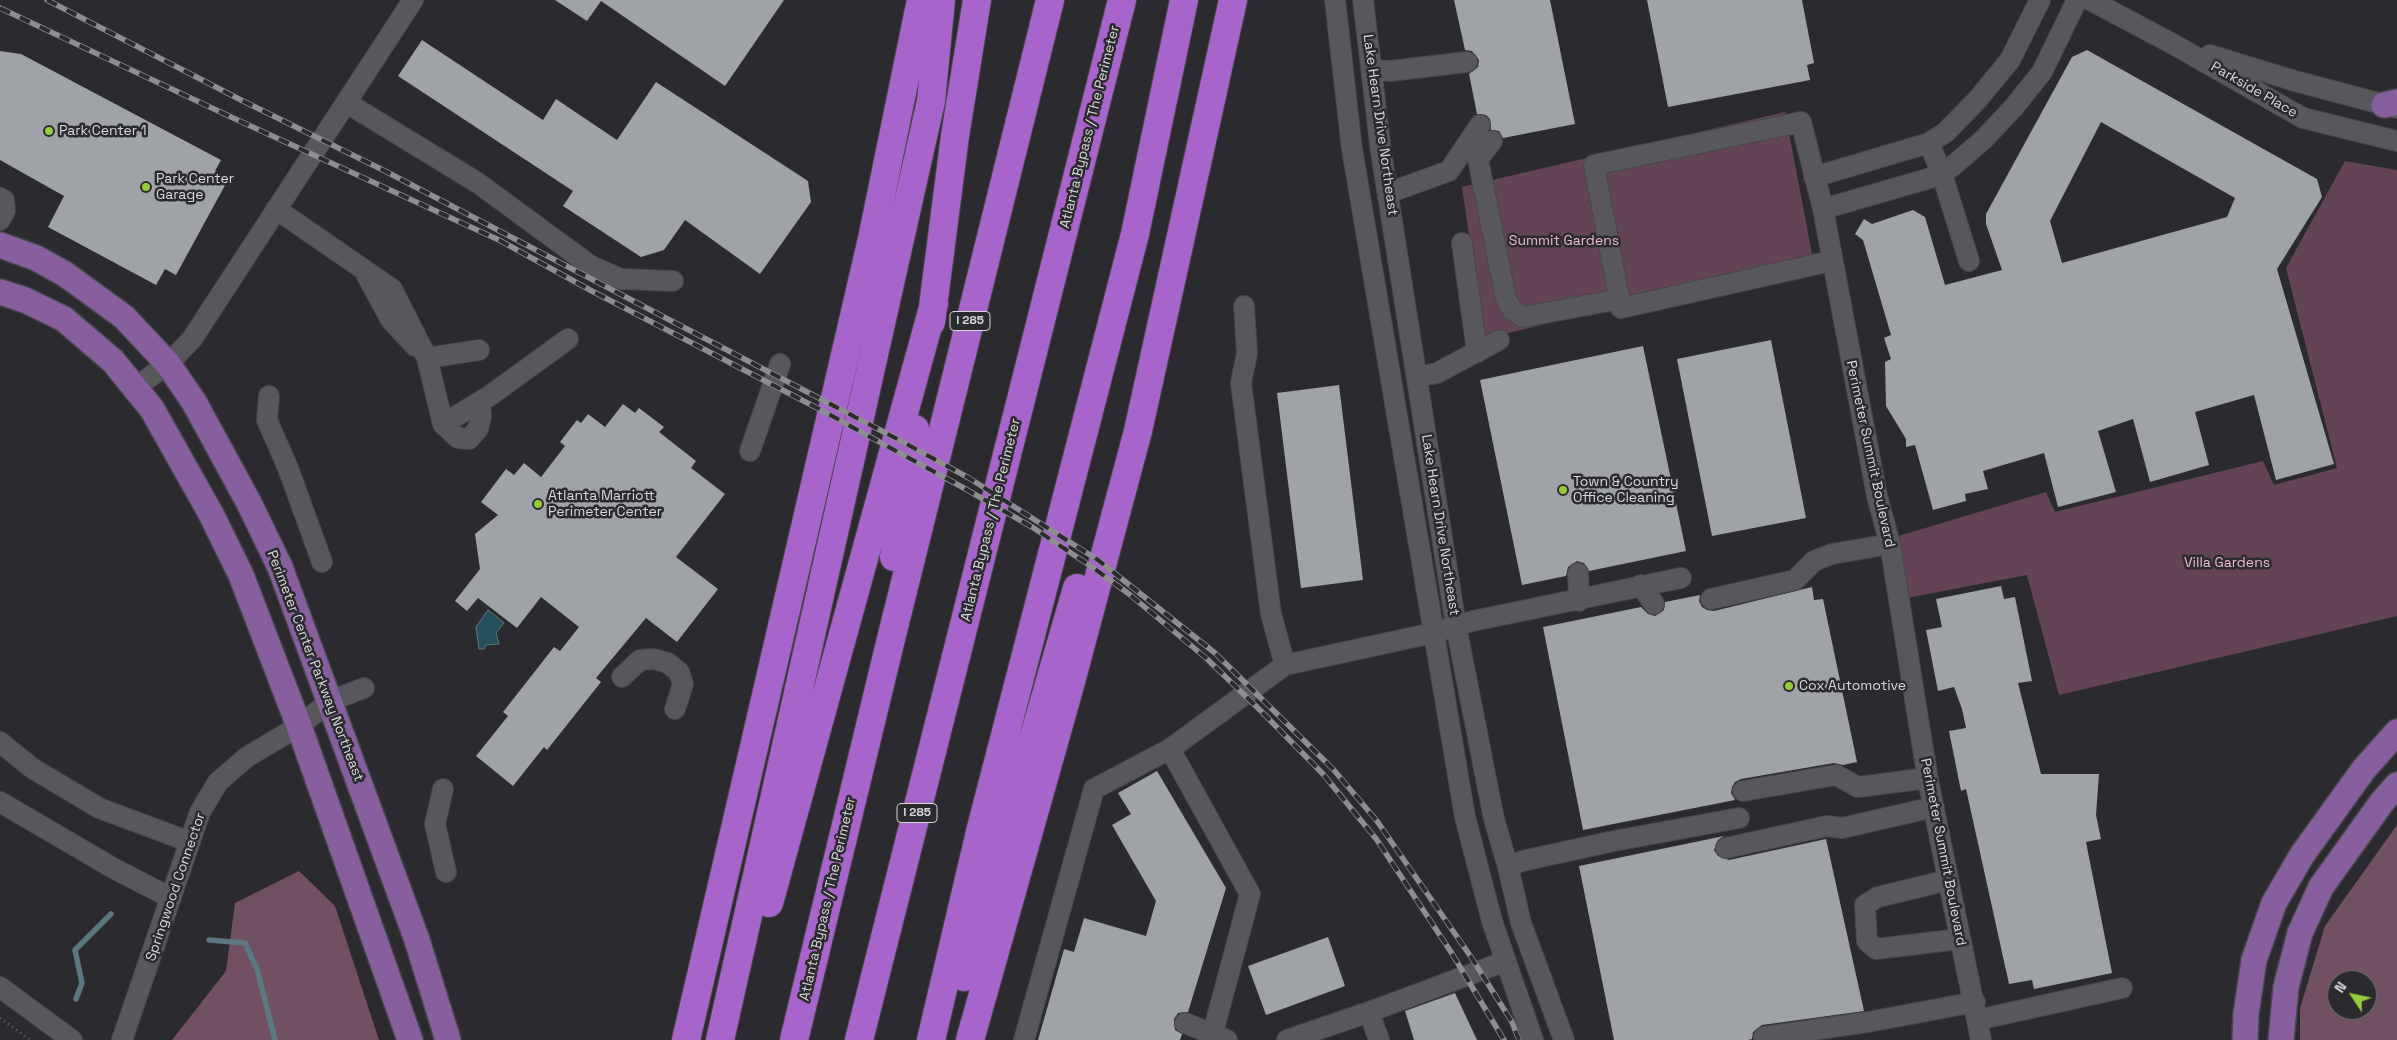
<!DOCTYPE html>
<html>
<head>
<meta charset="utf-8">
<style>
  body { margin:0 }
  #map { position:relative; width:2397px; height:1040px; overflow:hidden; background:#2b2b2f; font-family:"Space Grotesk",sans-serif }
  canvas { display:block }
  .north { position:absolute; left:2327px; top:970px; width:50px; height:50px; box-sizing:border-box; background:#2b2b2f; border:1px solid #707073; border-radius:50%; rotate:304deg; font-size:14px; font-weight:700; line-height:20px; text-align:center; color:#d8d8da }
  .north::after { content:''; display:block; margin:auto; width:18px; height:22px; background:#94cc3c; clip-path:polygon(50% 0,100% 100%,50% 72%,0 100%) }
</style>
</head>
<body>
<div id="map">
<canvas width="2397" height="1040"></canvas>
<div class="north">N</div>
</div>
<script>
const c = document.querySelector('canvas').getContext('2d');
c.lineJoin = 'round';
function paint(path, color) { c.fillStyle = color; c.fill(path, 'evenodd'); }
const poly = rows => new Path2D(rows.map(r => 'M' + r).join(''));
function trace(path, color, width, dash) { c.strokeStyle = color; c.lineWidth = width; c.lineCap = dash ? 'butt' : 'round'; c.setLineDash(dash || []); c.stroke(path); }
function label(font, color, halo, rows, align = 'center') {
  c.font = font + ' "Space Grotesk",sans-serif'; c.lineWidth = 5; c.setLineDash([]); c.textBaseline = 'middle'; c.strokeStyle = halo; c.fillStyle = color; for (const [text, x, y, turn = 0] of rows) {
    c.save(); c.translate(x, y); c.rotate((+turn || 0) * Math.PI / 180); c.textAlign = isNaN(turn) ? turn : align; if (halo) c.strokeText(text, 0, 0); c.fillText(text, 0, 0); c.restore();
  }
}
const green = poly([
  [1785,112,1813,259,1484,339,1462,187],
  [2345,161,2397,170,2397,616,2059,695,2027,575,1896,600,1885,540,2046,492,2055,512,2263,461,2274,485,2337,468,2286,268]
]);
const forest = poly([
  [2397,825,2397,1040,2300,1040,2300,1008,2325,926],
  [2337,980,2367,980,2367,1010,2337,1010],
  [299,871,335,906,379,1040,172,1040,226,971,235,903]
]);
const water = poly([
  [488,610,504,623,496,633,499,644,486,645,484,649,479,649,476,627,488,610]
]);
const stream = poly([
  [209,940,245,943,257,969,275,1040],
  [76,999,82,983,75,950,111,914]
]);
const building = poly([
  [555,0,784,0,725,86,601,1,587,21],
  [1454,0,1550,0,1575,124,1503,138,1499,131,1491,130,1490,119,1486,115,1477,114,1469,74,1478,67,1479,60,1472,51,1465,50],
  [1647,0,1802,0,1814,63,1807,65,1810,80,1668,107],
  [422,40,543,120,556,99,617,140,656,82,808,181,811,202,760,274,685,220,664,250,641,257,563,206,573,191,398,76],
  [2087,50,2317,179,2322,197,2277,269,2334,464,2276,480,2254,395,2195,412,2209,465,2150,482,2133,419,2098,431,2116,492,2058,507,2044,453,1983,471,1988,489,1965,494,1966,501,1933,510,1915,445,1906,447,1906,439,1886,406,1885,362,1891,359,1884,338,1891,335,1863,240,1855,234,1864,219,1872,224,1913,210,1925,217,1945,285,2002,270,1986,224,1986,214,2072,57],
  [2101,122,2235,198,2227,217,2062,263,2050,221],
  [0,51,21,54,221,160,215,171,229,178,176,275,165,269,156,285,48,227,64,196,0,160],
  [1771,340,1806,518,1712,536,1677,359],
  [1643,346,1686,551,1589,571,1584,563,1577,561,1568,567,1566,576,1522,585,1480,380],
  [1339,385,1363,580,1301,588,1277,393],
  [623,404,635,413,639,408,664,427,659,432,696,461,691,468,725,494,676,557,718,589,677,642,646,618,596,678,601,682,547,750,544,747,513,786,476,756,508,716,503,712,554,647,560,651,579,627,541,597,517,628,478,598,467,611,455,601,480,569,475,534,498,515,481,502,506,469,514,475,524,463,541,477,565,446,560,442,577,420,581,423,588,414,605,427],
  [2001,586,2004,599,2015,597,2032,681,2018,683,2041,774,2099,774,2096,815,2101,839,2086,842,2112,973,2034,989,2032,980,2009,984,1966,789,1961,791,1949,731,1966,728,1962,709,1954,687,1938,691,1926,630,1942,627,1936,599],
  [1812,587,1814,600,1823,599,1857,762,1843,765,1834,763,1741,779,1735,782,1732,787,1731,793,1735,800,1583,830,1543,627,1641,607,1648,614,1655,616,1664,610,1665,602,1700,595,1699,601,1702,607,1707,610,1714,611],
  [1157,771,1226,888,1188,1012,1178,1013,1174,1019,1175,1030,1182,1034,1180,1040,1038,1040,1064,949,1074,952,1084,918,1146,936,1156,901,1112,825,1131,814,1118,793],
  [1724,836,1718,840,1714,850,1718,856,1729,860,1826,839,1864,1011,1762,1025,1753,1032,1752,1039,1748,1040,1614,1040,1579,866],
  [1328,937,1345,986,1266,1015,1248,966],
  [1455,993,1477,1040,1414,1040,1405,1011]
]);
const path = poly([
  [0,1018,30,1040]
]);
const minor = poly([
  [1335,0,1352,149,1465,817,1492,921,1533,1040],
  [1363,0,1381,152,1456,626,1494,819,1508,867,1521,923,1564,1040],
  [2090,0,2173,44,2303,118,2397,141],
  [2210,55,2295,81,2397,108],
  [1372,70,1390,71,1467,62],
  [347,103,478,183,591,266,621,279,673,281],
  [1492,141,1478,159,1506,299,1512,310,1523,317,1620,299],
  [1929,143,1942,174,1969,261],
  [1814,177,1929,143,1946,132,1978,99,2010,60,2040,0],
  [1388,193,1449,171,1480,125],
  [0,198,4,200,5,211,0,220],
  [276,209,392,289,427,358,443,424,458,438,469,439,478,429,481,416,480,402],
  [1823,209,1927,179,1942,174,1955,164,1984,139,2014,107,2042,72,2077,0],
  [1462,243,1477,352],
  [1831,261,1621,308,1594,165,1801,122,1823,209,1877,496,1890,544,1928,780,1981,1040],
  [367,276,391,320,415,346],
  [1244,306,1247,353,1241,383,1271,614,1285,665],
  [427,358,479,350],
  [1417,377,1437,373,1499,340],
  [136,387,168,364,192,339,413,0],
  [269,396,267,420,288,468,322,562],
  [443,424,488,397,568,339],
  [750,451,780,364],
  [1578,573,1579,601],
  [1641,585,1654,604],
  [1711,599,1795,580,1814,561,1832,554,1890,544],
  [622,677,640,660,654,659,668,663,679,672,683,684,675,709],
  [0,742,32,768,99,808,190,842],
  [1170,749,1250,894,1211,1040],
  [443,789,435,824,446,872],
  [1743,791,1836,775,1858,787,1928,778],
  [0,802,113,868,171,898],
  [1726,848,1827,826,1842,828,1934,807],
  [1508,867,1522,861,1614,841,1739,818],
  [1948,880,1878,897,1865,905,1867,941,1876,949,1959,939],
  [0,987,72,1040],
  [1977,1020,2122,988],
  [1185,1023,1227,1040],
  [1764,1037,1868,1022,1975,1002],
  [122,1040,200,812,218,782,247,757,299,726,330,701,364,688],
  [1024,1040,1094,789,1170,749,1285,665,1433,633,1473,621,1681,578],
  [1287,1040,1369,1012],
  [1379,1040,1369,1012,1506,961]
]);
const major = poly([
  [2384,105,2397,102],
  [0,245,36,258,65,274,124,317,168,364,194,402,218,446,249,503,280,567,417,940,448,1040],
  [0,292,25,300,64,319,113,361,152,409,211,514,241,575,299,726,410,1040],
  [2245,1040,2246,1014,2254,960,2274,903,2302,855,2364,769,2397,732],
  [2281,1040,2286,987,2300,933,2321,887,2382,802,2397,785]
]);
const highway = poly([
  [931,322,955,136,977,0],
  [894,557,915,429],
  [769,903,934,304],
  [964,977,1077,588],
  [686,1040,872,239,921,0],
  [720,1040,931,101,941,0],
  [794,1040,890,643,1050,0],
  [859,1040,1122,0],
  [931,1040,981,828,1135,234,1184,0],
  [970,1040,1069,689,1138,431,1233,0]
]);
const rail = poly([
  [47,0,241,100,385,171,901,441,969,478,1098,560,1215,653,1333,769,1377,821,1471,957,1512,1022,1519,1040],
  [0,8,231,117,499,240,590,290,821,410,962,487,1032,527,1095,569,1129,594,1206,658,1262,712,1323,774,1377,840,1451,952,1504,1040]
]);
const markers = [
  [49,131,5,"#94cc3c"],
  [146,187,5,"#94cc3c"],
  [1563,490,5,"#94cc3c"],
  [538,504,5,"#94cc3c"],
  [1789,686,5,"#94cc3c"]
];
const shields = [
  [970,321,40],
  [917,813,40]
];
const shieldNames = [
  ["I 285",970,321],
  ["I 285",917,813]
];
const streetNames = [
  ["Parkside Place",2254,90,30],
  ["Lake Hearn Drive Northeast",1380,125,82],
  ["Atlanta Bypass / The Perimeter",1090,127,-76],
  ["Perimeter Summit Boulevard",1870,454,78],
  ["Atlanta Bypass / The Perimeter",991,520,-76],
  ["Lake Hearn Drive Northeast",1440,525,81],
  ["Perimeter Center Parkway Northeast",315,666,69],
  ["Perimeter Summit Boulevard",1943,852,79],
  ["Springwood Connector",176,887,-71],
  ["Atlanta Bypass / The Perimeter",828,899,-77]
];
const poiNames = [
  ["Park Center 1",59,131],
  ["Park Center",156,179],
  ["Garage",156,195],
  ["Town & Country",1573,482],
  ["Office Cleaning",1573,498],
  ["Atlanta Marriott",548,496],
  ["Perimeter Center",548,512],
  ["Cox Automotive",1799,686]
];
const parkNames = [
  ["Summit Gardens",1564,241],
  ["Villa Gardens",2227,563]
];
paint(green, '#634456');
paint(forest, '#705062');
paint(water, '#264f5c');
trace(water, '#5b7882', 1);
trace(stream, '#5b7882', 5.5);
paint(building, '#9fa2a6');
trace(minor, '#46464a', 22);
trace(major, '#46464a', 28);
trace(highway, '#46464a', 30);
trace(path, '#626265', 3, [1, 4]);
trace(minor, '#58585c', 20);
trace(major, '#875f9e', 25);
trace(highway, '#a764ca', 28);
trace(rail, '#8e8e90', 5.5);
trace(rail, '#2b2b2f', 4, [11]);
for (const [x, y, r, color] of markers) { const dot = new Path2D(); dot.arc(x, y, r, 0, 2 * Math.PI); c.fillStyle = color; c.fill(dot); trace(dot, '#2b2b2f', 2); }
for (const [x, y, w] of shields) { const box = new Path2D(); box.roundRect(x - w / 2, y - 9.5, w, 19, 4); c.fillStyle = '#2b2b2f'; c.fill(box); trace(box, '#d8d8da', 1); }
label('bold 12px', '#d8d8da', null, shieldNames);
label('14px', '#d8d8da', '#2b2b2f', streetNames);
label('14px', '#d8d8da', '#2b2b2f', poiNames, 'left');
label('14px', '#f2b7d8', '#2b2b2f', parkNames);
</script>
</body>
</html>
